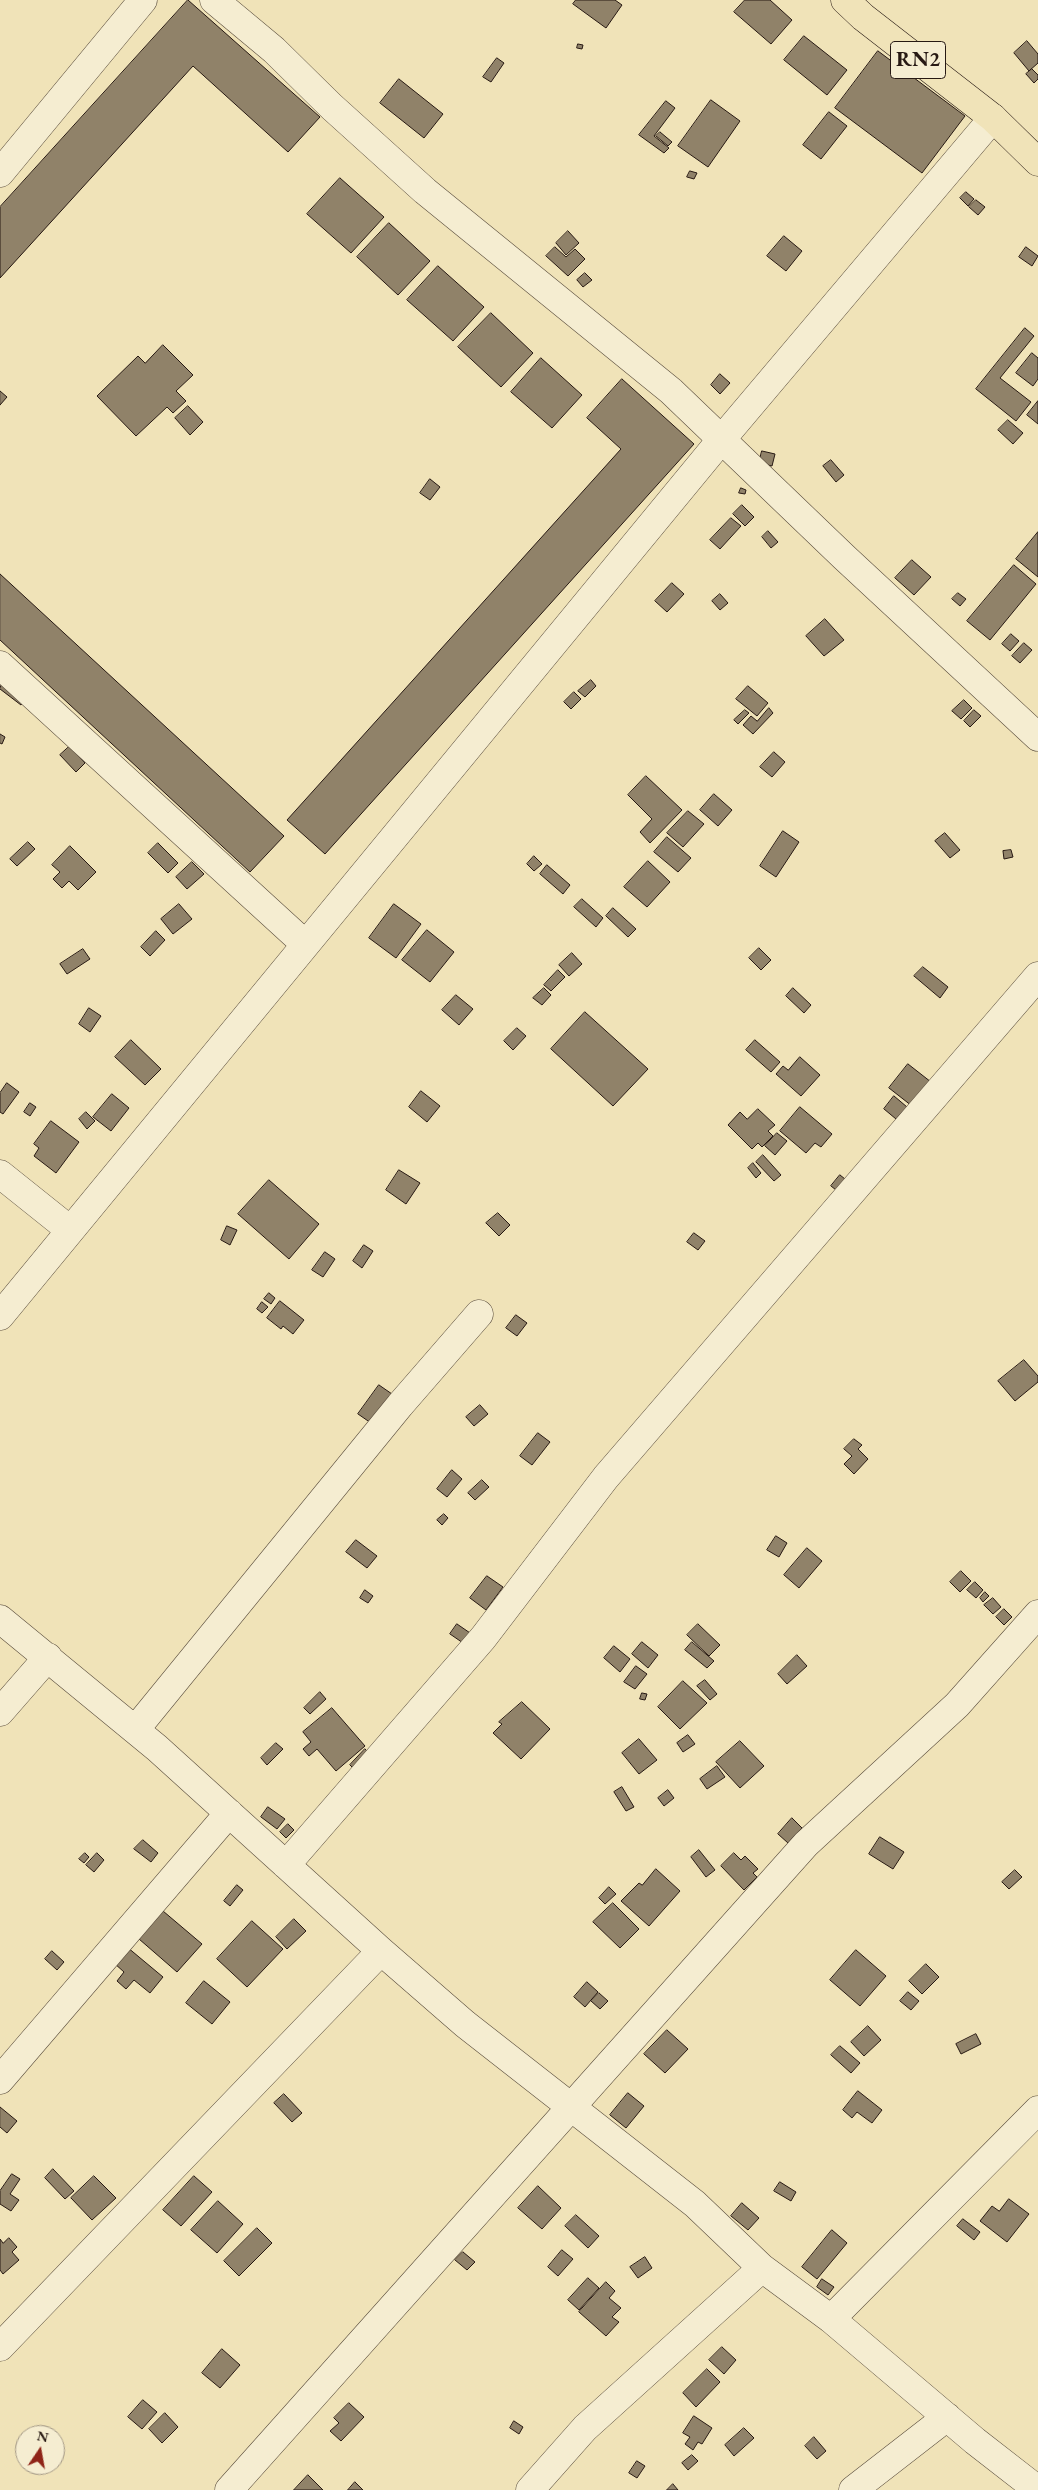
<!DOCTYPE html>
<style>
body{margin:0}
#map{position:relative;width:1038px;height:2490px;overflow:hidden;background:#f0e3b8;font-family:"EB Garamond",serif}
canvas{display:block}
.north{position:absolute;left:15px;top:2425px;width:50px;height:50px;box-sizing:border-box;background:#f5edd1;border:1px solid #a39885;border-radius:50%;rotate:12deg;font-size:14px;font-weight:700;line-height:20px;text-align:center;color:#271913}
.north::after{content:'';display:block;margin:auto;width:18px;height:22px;background:#8f2418;clip-path:polygon(50% 0,100% 100%,50% 72%,0 100%)}
</style>
<div id="map">
<canvas width="1038" height="2490"></canvas>
<div class="north">N</div>
</div>
<script>
const g = document.querySelector('canvas').getContext('2d');
g.lineJoin = 'round';
function paint(path, color) { g.fillStyle = color; g.fill(path, 'evenodd'); }
function strokePath(path, color, width, dash) { g.strokeStyle = color; g.lineWidth = width; g.lineCap = dash ? 'butt' : 'round'; g.setLineDash(dash || []); g.stroke(path); }
function drawText(font, color, halo, rows, align = 'center') {
  g.font = font + ' "EB Garamond",serif'; g.lineWidth = 4; g.setLineDash([]); g.textBaseline = 'middle'; g.strokeStyle = halo; g.fillStyle = color; for (const [text, x, y, turn = 0] of rows) {
    g.save(); g.translate(x, y); g.rotate((+turn || 0) * Math.PI / 180); g.textAlign = isNaN(turn) ? turn : align; if (halo) g.strokeText(text, 0, 0); g.fillText(text, 0, 0); g.restore();
  }
}
const building = new Path2D(`
 M 188,0 L 320,117 L 288,152 L 193,66 L 0,278 L 0,207 Z
 M 576,0 L 615,0 L 622,5 L 606,28 L 573,4 Z
 M 745,0 L 770,0 L 792,20 L 771,44 L 734,12 Z
 M 804,36 L 847,70 L 827,95 L 784,60 Z
 M 1027,41 L 1038,54 L 1038,63 L 1029,71 L 1014,53 Z
 M 578,44 L 583,45 L 582,49 L 577,48 Z
 M 878,51 L 965,116 L 922,173 L 835,108 Z
 M 497,58 L 504,63 L 491,82 L 483,77 Z
 M 1032,69 L 1038,75 L 1038,79 L 1034,83 L 1026,74 Z
 M 399,79 L 443,114 L 424,138 L 380,103 Z
 M 711,100 L 740,121 L 708,167 L 678,146 Z
 M 666,101 L 675,108 L 654,136 L 669,148 L 664,153 L 639,135 Z
 M 829,112 L 847,126 L 821,159 L 803,145 Z
 M 660,132 L 672,142 L 668,146 L 656,136 Z
 M 690,171 L 697,173 L 694,179 L 687,177 Z
 M 340,178 L 384,217 L 351,253 L 307,214 Z
 M 966,192 L 974,199 L 968,206 L 960,198 Z
 M 976,200 L 985,207 L 978,215 L 969,207 Z
 M 389,223 L 430,261 L 398,295 L 357,257 Z
 M 568,231 L 579,243 L 566,255 L 556,243 Z
 M 784,236 L 802,251 L 786,271 L 767,256 Z
 M 555,247 L 566,257 L 575,249 L 585,259 L 568,276 L 546,256 Z
 M 1026,247 L 1038,256 L 1032,266 L 1019,257 Z
 M 438,266 L 484,307 L 453,341 L 407,300 Z
 M 585,273 L 592,280 L 583,287 L 577,280 Z
 M 491,313 L 533,353 L 501,387 L 458,347 Z
 M 1025,328 L 1034,336 L 1000,378 L 1031,402 L 1016,421 L 976,389 Z
 M 163,345 L 193,375 L 176,391 L 186,401 L 173,413 L 167,407 L 136,436 L 97,396 L 138,356 L 145,363 Z
 M 1032,353 L 1038,358 L 1038,379 L 1033,386 L 1016,373 Z
 M 541,358 L 582,395 L 552,428 L 511,392 Z
 M 720,374 L 730,383 L 720,394 L 711,385 Z
 M 622,379 L 694,444 L 325,854 L 287,820 L 621,449 L 587,418 Z
 M 0,391 L 7,397 L 0,405 Z
 M 1038,401 L 1038,424 L 1027,415 Z
 M 188,406 L 203,422 L 190,435 L 175,418 Z
 M 1008,420 L 1023,433 L 1013,444 L 998,430 Z
 M 762,451 L 775,454 L 772,466 L 759,463 Z
 M 831,460 L 844,475 L 836,482 L 823,466 Z
 M 430,479 L 440,487 L 430,500 L 420,493 Z
 M 741,488 L 746,490 L 745,494 L 739,493 Z
 M 742,505 L 754,517 L 745,526 L 733,514 Z
 M 731,518 L 741,526 L 720,549 L 710,540 Z
 M 768,531 L 778,542 L 771,548 L 762,537 Z
 M 1038,532 L 1038,577 L 1016,559 Z
 M 912,560 L 931,577 L 914,595 L 895,578 Z
 M 1014,565 L 1036,584 L 990,640 L 967,621 Z
 M 0,574 L 284,836 L 250,872 L 0,640 Z
 M 672,583 L 684,594 L 667,612 L 655,601 Z
 M 958,593 L 966,599 L 960,606 L 952,599 Z
 M 720,594 L 728,603 L 720,610 L 712,601 Z
 M 825,619 L 844,640 L 824,656 L 806,636 Z
 M 1011,634 L 1019,641 L 1010,651 L 1002,644 Z
 M 1024,643 L 1032,650 L 1020,663 L 1012,656 Z
 M 591,680 L 596,686 L 585,697 L 578,691 Z
 M 3,681 L 25,699 L 21,705 L 0,689 Z
 M 748,686 L 768,703 L 757,716 L 736,699 Z
 M 574,692 L 581,699 L 571,709 L 564,702 Z
 M 964,700 L 972,708 L 961,719 L 952,711 Z
 M 769,708 L 773,713 L 753,734 L 743,725 L 751,716 L 757,721 Z
 M 745,710 L 749,713 L 738,724 L 734,720 Z
 M 974,710 L 981,716 L 970,727 L 964,721 Z
 M 0,734 L 5,737 L 2,744 L 0,743 Z
 M 70,746 L 85,763 L 76,772 L 60,755 Z
 M 774,752 L 785,762 L 772,777 L 760,767 Z
 M 646,776 L 682,810 L 650,843 L 640,832 L 652,819 L 628,795 Z
 M 714,794 L 732,810 L 718,826 L 700,810 Z
 M 688,811 L 704,824 L 683,847 L 667,833 Z
 M 783,831 L 799,842 L 776,877 L 760,866 Z
 M 945,833 L 960,850 L 950,858 L 935,841 Z
 M 667,837 L 691,858 L 678,872 L 654,852 Z
 M 28,842 L 35,849 L 17,866 L 10,859 Z
 M 158,843 L 178,863 L 168,873 L 148,853 Z
 M 70,846 L 96,872 L 78,890 L 69,881 L 62,888 L 53,879 L 60,872 L 52,865 Z
 M 1011,850 L 1013,857 L 1004,859 L 1003,851 Z
 M 534,856 L 542,864 L 534,871 L 527,864 Z
 M 648,861 L 670,882 L 647,907 L 624,887 Z
 M 192,862 L 204,874 L 187,889 L 176,877 Z
 M 547,865 L 570,885 L 563,894 L 540,874 Z
 M 582,899 L 603,918 L 596,927 L 574,907 Z
 M 179,904 L 192,919 L 173,934 L 161,919 Z
 M 394,904 L 421,924 L 396,958 L 369,938 Z
 M 613,908 L 636,929 L 628,937 L 606,916 Z
 M 427,930 L 454,952 L 430,982 L 402,960 Z
 M 156,931 L 165,940 L 150,956 L 141,947 Z
 M 759,948 L 771,960 L 761,970 L 749,958 Z
 M 83,949 L 90,959 L 67,974 L 60,964 Z
 M 572,953 L 582,964 L 569,976 L 559,965 Z
 M 923,967 L 948,987 L 940,998 L 914,976 Z
 M 558,970 L 565,977 L 551,991 L 544,985 Z
 M 544,988 L 551,995 L 542,1005 L 533,998 Z
 M 793,988 L 811,1005 L 804,1013 L 786,996 Z
 M 456,995 L 473,1009 L 459,1025 L 442,1010 Z
 M 89,1008 L 101,1016 L 90,1032 L 79,1024 Z
 M 585,1012 L 648,1069 L 613,1106 L 551,1049 Z
 M 517,1028 L 526,1036 L 513,1050 L 504,1041 Z
 M 131,1040 L 161,1069 L 145,1085 L 115,1057 Z
 M 755,1040 L 780,1062 L 771,1072 L 746,1050 Z
 M 800,1057 L 820,1075 L 801,1096 L 776,1074 L 783,1066 L 788,1070 Z
 M 908,1064 L 931,1082 L 912,1106 L 889,1088 Z
 M 7,1083 L 19,1092 L 3,1114 L 0,1112 L 0,1093 Z
 M 421,1091 L 440,1106 L 427,1122 L 409,1107 Z
 M 112,1094 L 129,1108 L 111,1131 L 93,1117 Z
 M 894,1096 L 907,1107 L 896,1119 L 884,1109 Z
 M 30,1103 L 36,1107 L 30,1116 L 24,1112 Z
 M 800,1107 L 832,1134 L 821,1147 L 815,1143 L 806,1153 L 780,1131 Z
 M 758,1109 L 775,1125 L 768,1131 L 773,1136 L 762,1147 L 758,1143 L 752,1149 L 728,1125 L 740,1112 L 747,1119 Z
 M 86,1112 L 95,1121 L 87,1129 L 79,1119 Z
 M 51,1121 L 79,1142 L 56,1173 L 34,1156 L 39,1148 L 34,1144 Z
 M 777,1133 L 787,1141 L 775,1155 L 765,1146 Z
 M 763,1155 L 781,1175 L 774,1181 L 756,1162 Z
 M 753,1163 L 761,1173 L 756,1178 L 748,1168 Z
 M 399,1170 L 420,1183 L 406,1204 L 386,1190 Z
 M 840,1175 L 845,1179 L 836,1190 L 831,1186 Z
 M 269,1180 L 319,1224 L 289,1259 L 238,1214 Z
 M 498,1213 L 510,1225 L 499,1236 L 486,1223 Z
 M 227,1226 L 237,1230 L 230,1245 L 221,1240 Z
 M 694,1233 L 705,1241 L 698,1250 L 687,1242 Z
 M 364,1245 L 373,1251 L 362,1268 L 353,1261 Z
 M 325,1252 L 335,1259 L 323,1277 L 312,1270 Z
 M 269,1293 L 275,1298 L 271,1304 L 264,1299 Z
 M 280,1301 L 304,1320 L 293,1334 L 283,1326 L 281,1329 L 267,1318 Z
 M 262,1302 L 268,1307 L 262,1313 L 257,1309 Z
 M 516,1315 L 527,1323 L 517,1336 L 506,1328 Z
 M 1024,1360 L 1038,1376 L 1038,1382 L 1015,1401 L 998,1381 Z
 M 379,1385 L 392,1394 L 371,1423 L 358,1414 Z
 M 480,1405 L 488,1414 L 474,1426 L 466,1417 Z
 M 538,1433 L 550,1442 L 532,1465 L 520,1456 Z
 M 854,1439 L 862,1445 L 858,1449 L 868,1459 L 854,1474 L 844,1464 L 852,1456 L 844,1449 Z
 M 452,1470 L 462,1479 L 447,1497 L 437,1489 Z
 M 482,1480 L 489,1487 L 475,1500 L 468,1493 Z
 M 444,1514 L 448,1518 L 442,1525 L 437,1520 Z
 M 776,1536 L 787,1543 L 779,1557 L 767,1550 Z
 M 356,1540 L 377,1556 L 367,1568 L 346,1552 Z
 M 807,1548 L 822,1561 L 799,1588 L 784,1575 Z
 M 961,1571 L 971,1581 L 960,1592 L 950,1582 Z
 M 487,1576 L 503,1587 L 486,1610 L 470,1598 Z
 M 975,1582 L 983,1590 L 976,1598 L 967,1590 Z
 M 365,1590 L 373,1596 L 368,1603 L 360,1598 Z
 M 985,1592 L 989,1596 L 983,1602 L 980,1598 Z
 M 993,1598 L 1001,1607 L 993,1614 L 984,1605 Z
 M 1004,1609 L 1012,1617 L 1004,1625 L 996,1617 Z
 M 457,1624 L 473,1635 L 466,1645 L 450,1634 Z
 M 698,1624 L 720,1645 L 709,1656 L 687,1635 Z
 M 642,1642 L 658,1655 L 648,1668 L 632,1654 Z
 M 692,1642 L 714,1661 L 707,1668 L 685,1650 Z
 M 614,1646 L 630,1659 L 620,1672 L 604,1658 Z
 M 797,1655 L 807,1666 L 787,1684 L 778,1674 Z
 M 636,1666 L 647,1674 L 635,1689 L 624,1682 Z
 M 705,1680 L 717,1694 L 710,1700 L 697,1686 Z
 M 683,1681 L 707,1703 L 680,1729 L 658,1707 Z
 M 320,1692 L 326,1699 L 310,1714 L 304,1708 Z
 M 642,1693 L 647,1694 L 645,1700 L 640,1699 Z
 M 522,1702 L 550,1729 L 521,1759 L 493,1733 L 502,1724 L 499,1722 Z
 M 332,1708 L 365,1746 L 336,1771 L 317,1749 L 309,1756 L 303,1749 L 311,1742 L 303,1732 Z
 M 688,1735 L 695,1744 L 683,1752 L 677,1743 Z
 M 639,1739 L 657,1760 L 639,1774 L 622,1753 Z
 M 740,1741 L 764,1766 L 740,1788 L 716,1762 Z
 M 276,1743 L 283,1749 L 267,1765 L 261,1758 Z
 M 365,1749 L 372,1756 L 356,1771 L 350,1765 Z
 M 717,1766 L 725,1777 L 707,1789 L 700,1779 Z
 M 622,1787 L 634,1807 L 626,1811 L 614,1792 Z
 M 668,1790 L 674,1798 L 664,1806 L 658,1798 Z
 M 268,1807 L 285,1819 L 277,1829 L 261,1817 Z
 M 792,1818 L 802,1828 L 788,1843 L 778,1834 Z
 M 288,1824 L 294,1830 L 286,1838 L 280,1832 Z
 M 880,1837 L 904,1852 L 893,1869 L 869,1854 Z
 M 143,1840 L 158,1853 L 151,1862 L 134,1849 Z
 M 699,1850 L 715,1870 L 706,1877 L 691,1857 Z
 M 85,1853 L 89,1857 L 84,1863 L 79,1859 Z
 M 97,1853 L 104,1860 L 94,1872 L 86,1865 Z
 M 734,1853 L 741,1860 L 745,1856 L 758,1869 L 753,1873 L 757,1877 L 744,1890 L 721,1866 Z
 M 656,1869 L 680,1891 L 649,1926 L 621,1901 L 639,1883 L 642,1885 Z
 M 1015,1870 L 1022,1877 L 1009,1889 L 1002,1882 Z
 M 237,1885 L 243,1890 L 230,1906 L 224,1901 Z
 M 609,1887 L 616,1894 L 605,1904 L 599,1898 Z
 M 613,1903 L 639,1929 L 620,1948 L 593,1922 Z
 M 163,1911 L 202,1944 L 177,1972 L 139,1939 Z
 M 294,1919 L 306,1931 L 287,1949 L 276,1937 Z
 M 252,1921 L 283,1949 L 247,1987 L 217,1959 Z
 M 127,1947 L 163,1977 L 150,1993 L 134,1980 L 126,1989 L 117,1981 L 124,1972 L 114,1963 Z
 M 856,1950 L 886,1976 L 860,2006 L 830,1980 Z
 M 52,1951 L 64,1962 L 57,1970 L 45,1959 Z
 M 926,1964 L 939,1977 L 922,1994 L 909,1981 Z
 M 204,1981 L 230,2002 L 212,2024 L 186,2003 Z
 M 587,1982 L 598,1992 L 585,2007 L 574,1997 Z
 M 908,1992 L 919,2001 L 911,2010 L 900,2001 Z
 M 599,1993 L 608,2001 L 600,2009 L 591,2001 Z
 M 868,2026 L 881,2040 L 864,2056 L 851,2042 Z
 M 667,2030 L 688,2049 L 665,2073 L 644,2054 Z
 M 976,2034 L 981,2044 L 961,2054 L 956,2044 Z
 M 840,2046 L 860,2063 L 851,2073 L 831,2055 Z
 M 858,2091 L 882,2110 L 872,2123 L 857,2112 L 852,2118 L 843,2110 Z
 M 628,2093 L 644,2106 L 626,2128 L 610,2115 Z
 M 284,2094 L 302,2113 L 292,2122 L 274,2103 Z
 M 0,2107 L 17,2121 L 7,2133 L 0,2127 Z
 M 53,2169 L 74,2191 L 65,2199 L 45,2178 Z
 M 12,2174 L 20,2179 L 10,2194 L 19,2200 L 11,2211 L 0,2204 L 0,2191 Z
 M 94,2176 L 116,2198 L 92,2220 L 71,2198 Z
 M 194,2176 L 212,2192 L 181,2226 L 163,2210 Z
 M 780,2182 L 796,2192 L 791,2201 L 774,2191 Z
 M 538,2186 L 561,2208 L 542,2229 L 518,2208 Z
 M 1009,2199 L 1029,2214 L 1007,2242 L 980,2221 L 992,2206 L 999,2211 Z
 M 218,2201 L 243,2224 L 217,2253 L 191,2230 Z
 M 742,2203 L 759,2218 L 748,2230 L 731,2216 Z
 M 576,2215 L 599,2236 L 588,2248 L 565,2226 Z
 M 963,2219 L 980,2232 L 974,2240 L 957,2226 Z
 M 257,2228 L 272,2243 L 239,2276 L 224,2261 Z
 M 832,2230 L 847,2243 L 817,2279 L 802,2267 Z
 M 9,2238 L 17,2247 L 12,2252 L 19,2260 L 3,2274 L 0,2270 L 0,2239 L 3,2243 Z
 M 562,2250 L 573,2259 L 558,2276 L 548,2267 Z
 M 463,2252 L 475,2262 L 467,2270 L 455,2260 Z
 M 645,2257 L 652,2268 L 638,2278 L 630,2267 Z
 M 588,2278 L 599,2288 L 579,2310 L 568,2300 Z
 M 822,2279 L 834,2287 L 828,2295 L 817,2287 Z
 M 606,2282 L 615,2291 L 609,2298 L 621,2308 L 612,2317 L 619,2322 L 606,2336 L 579,2312 Z
 M 722,2347 L 736,2360 L 724,2374 L 709,2360 Z
 M 222,2349 L 240,2365 L 220,2388 L 202,2373 Z
 M 707,2369 L 720,2382 L 696,2407 L 683,2393 Z
 M 143,2400 L 157,2412 L 142,2429 L 128,2417 Z
 M 349,2403 L 364,2417 L 341,2441 L 330,2431 L 339,2423 L 334,2418 Z
 M 165,2413 L 178,2427 L 162,2443 L 149,2429 Z
 M 694,2416 L 712,2428 L 702,2444 L 698,2442 L 693,2450 L 685,2444 L 690,2437 L 683,2433 Z
 M 514,2421 L 523,2427 L 519,2434 L 510,2428 Z
 M 744,2428 L 754,2438 L 734,2456 L 725,2445 Z
 M 814,2437 L 826,2451 L 817,2459 L 805,2446 Z
 M 692,2455 L 698,2461 L 688,2470 L 682,2463 Z
 M 637,2461 L 645,2466 L 637,2478 L 629,2473 Z
 M 308,2475 L 323,2490 L 294,2490 Z
 M 355,2482 L 363,2490 L 348,2490 Z
 M 673,2484 L 678,2490 L 667,2490 Z`);
paint(building, '#908269');
strokePath(building, '#271913', 1);
const minor = new Path2D(`
 M 214,0 L 274,50 L 332,107 L 425,191 L 671,391 L 844,557 L 1038,737
 M 0,173 L 143,0
 M 0,665 L 305,944
 M 0,1174 L 70,1230
 M 0,1316 L 721,440 L 993,118
 M 0,1619 L 157,1748 L 381,1951 L 465,2024 L 695,2204 L 762,2268 L 831,2319 L 975,2441 L 1038,2490
 M 0,1712 L 48,1657
 M 135,1730 L 400,1405 L 479,1314
 M 286,1865 L 483,1638 L 606,1477 L 1038,976
 M 0,2080 L 229,1813
 M 831,2319 L 1038,2110
 M 0,2347 L 381,1951
 M 229,2490 L 806,1844 L 957,1705 L 1038,1614
 M 530,2490 L 585,2428 L 762,2268
 M 853,2490 L 947,2417`);
const highway = new Path2D(`
 M 845,0 L 863,17 L 993,118 L 1038,162`);
strokePath(minor, '#594c3c', 29);
strokePath(highway, '#271913', 29);
strokePath(minor, '#f5edd1', 28);
strokePath(highway, '#f0e3b8', 28);
for (const [x, y, w] of [
 [918,60,55]
]) { const box = new Path2D(); box.roundRect(x - w / 2, y - 18.5, w, 37, 4); g.fillStyle = '#f5edd1'; g.fill(box); strokePath(box, '#271913', 1); }
drawText('bold 21px', '#271913', null, [
 ["RN2",918,60]
]);
</script>
